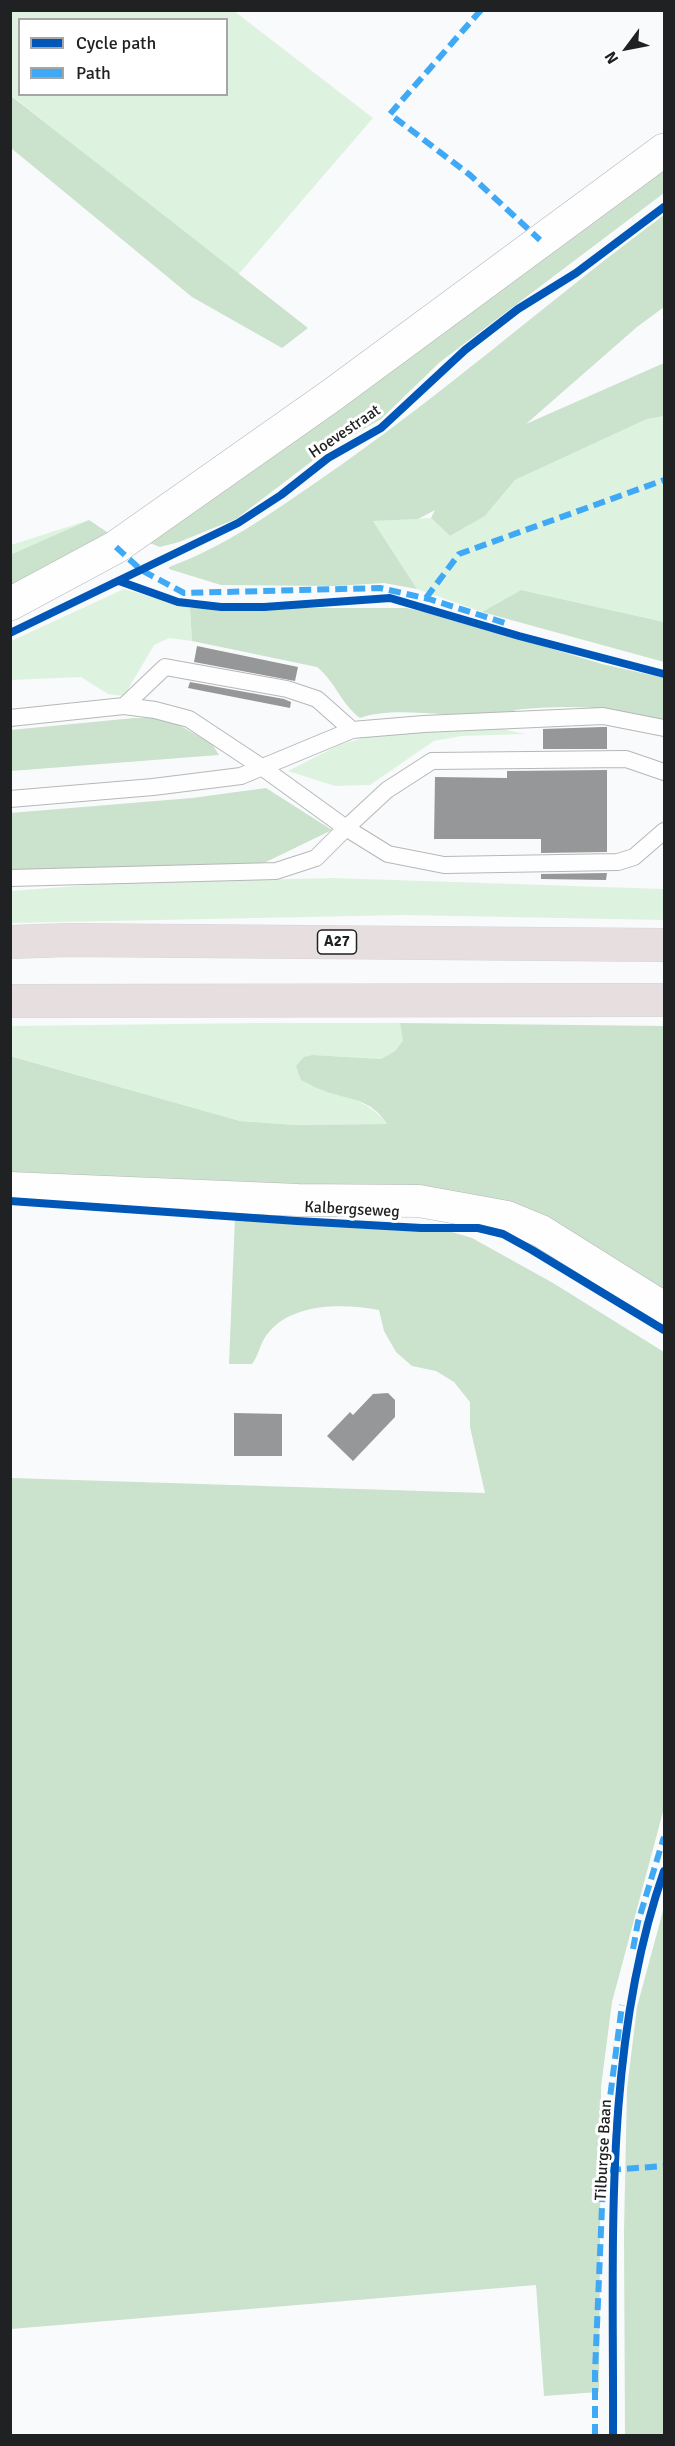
<!DOCTYPE html>
<style>
body{margin:0}
#map{position:relative;width:675px;height:2446px;overflow:hidden;background:#f9fafc;font-family:Signika,sans-serif}
canvas{display:block}
.frame{position:absolute;inset:0;border:12px solid #202122;pointer-events:none}
.legend{position:absolute;left:18px;top:18px;width:210px;height:78px;box-sizing:border-box;background:#fff;border:2px solid #a6a6a7;margin:0;padding:8px 10px;list-style:none;font-size:18px;color:#202122}
.legend li{display:flex;align-items:center;gap:12px;height:30px}
.legend b{width:30px;border:2px solid #a6a6a7}
.north{position:absolute;left:597px;top:18px;width:60px;height:60px;-webkit-text-stroke:4px #fff;paint-order:stroke;rotate:238deg;font-size:16px;font-weight:700;line-height:24px;text-align:center;color:#202122}
.north::after{content:'';display:block;margin:auto;width:21px;height:27px;background:#202122;clip-path:polygon(50% 0,100% 100%,50% 72%,0 100%)}
</style>
<div id="map">
<canvas width="675" height="2446"></canvas>
<div class="frame"></div>
<ul class="legend">
<li><b style="height:8px;background:#0057b8"></b>Cycle path</li>
<li><b style="height:8px;background:#3fa9f5"></b>Path</li>
</ul>
<div class="north">N</div>
</div>
<script>
const g = document.querySelector('canvas').getContext('2d');
g.lineJoin = 'round';
function paint(path, color) { g.fillStyle = color; g.fill(path, 'evenodd'); }
function strokePath(path, color, width, dash) { g.strokeStyle = color; g.lineWidth = width; g.lineCap = dash ? 'butt' : 'round'; g.setLineDash(dash || []); g.stroke(path); }
function drawText(font, color, halo, rows, align = 'center') {
  g.font = font + ' Signika,sans-serif'; g.lineWidth = 6; g.setLineDash([]); g.textBaseline = 'middle'; g.strokeStyle = halo; g.fillStyle = color; for (const [text, x, y, turn = 0] of rows) {
    g.save(); g.translate(x, y); g.rotate((+turn || 0) * Math.PI / 180); g.textAlign = isNaN(turn) ? turn : align; if (halo) g.strokeText(text, 0, 0); g.fillText(text, 0, 0); g.restore();
  }
}
paint(new Path2D(`
 M 10,11 L 234,11 L 373,118 L 238,275 L 11,95 ZM 20,20 L 226,20 L 226,94 L 20,94 Z
 M 664,416 L 664,622 L 521,590 L 482,612 L 417,589 L 373,521 L 431,518 L 450,536 L 485,516 L 515,480 L 647,419 Z
 M 89,520 L 11,555 L 11,545 Z
 M 124,589 L 190,608 L 192,641 L 169,638 L 154,645 L 124,696 L 108,694 L 81,677 L 11,680 L 11,641 Z
 M 498,728 L 525,734 L 462,736 L 434,741 L 370,785 L 335,786 L 288,771 L 339,745 L 376,734 Z
 M 334,878 L 664,889 L 664,920 L 404,915 L 11,923 L 11,891 L 117,883 Z
 M 258,1023 L 400,1023 L 404,1041 L 395,1051 L 381,1059 L 313,1055 L 323,1090 C 350,1096 369,1103 388,1124 L 295,1125 L 240,1121 L 11,1056 L 10,1026 Z`), '#def3df');
paint(new Path2D(`
 M 10,95 L 308,328 L 282,348 L 192,297 L 11,148 Z
 M 664,163 L 664,193 L 440,362 L 381,419 L 324,452 L 236,519 L 179,542 L 160,547 L 147,542 Z
 M 664,215 L 664,307 L 637,327 L 526,424 L 664,363 L 664,416 L 647,419 L 515,480 L 485,516 L 450,536 L 431,518 L 435,510 L 418,519 L 373,521 L 417,589 L 384,583 L 335,586 L 221,585 L 169,569 L 169,567 C 224,547 270,514 318,481 C 438,399 547,302 664,215 Z
 M 89,520 L 116,538 L 11,587 L 10,555 Z
 M 521,590 L 664,622 L 664,662 L 482,612 Z
 M 190,608 L 406,608 L 445,616 L 602,664 L 664,678 L 664,724 C 620,706 571,705 524,709 C 513,709 503,716 493,716 C 455,718 393,705 360,718 C 341,704 335,681 317,667 L 192,641 Z
 M 134,718 L 167,718 L 212,744 L 219,755 L 11,771 L 11,730 Z
 M 266,788 L 332,830 L 266,862 L 236,868 L 11,871 L 10,813 L 192,798 Z
 M 400,1023 L 664,1026 L 664,1297 L 543,1222 L 11,1179 L 10,1056 L 240,1121 L 295,1125 L 387,1124 C 371,1098 348,1100 322,1090 C 315,1088 308,1083 301,1080 L 296,1066 L 304,1057 L 313,1055 L 381,1059 L 395,1051 L 403,1041 Z
 M 235,1217 L 425,1224 L 472,1238 L 553,1283 L 664,1352 L 664,1808 L 612,2002 L 601,2087 L 599,2392 L 544,2396 L 536,2285 L 11,2329 L 11,1478 L 485,1493 L 470,1427 L 470,1402 L 454,1382 L 436,1371 L 412,1366 L 396,1352 L 384,1331 L 379,1310 C 343,1303 286,1302 264,1339 C 259,1348 258,1356 252,1364 L 229,1364 Z
 M 664,1907 L 664,2435 L 625,2435 L 624,2232 L 627,2089 L 637,2007 Z`), '#cbe2cd');
paint(new Path2D(`
 M 197,646 L 298,667 L 295,681 L 194,662 Z
 M 190,682 L 284,699 L 291,702 L 290,708 L 188,688 Z
 M 602,727 L 607,727 L 607,749 L 543,749 L 543,729 Z
 M 607,770 L 607,852 L 541,853 L 541,839 L 434,839 L 435,777 L 507,778 L 507,771 Z
 M 607,873 L 606,880 L 541,879 L 541,874 Z
 M 388,1393 L 395,1400 L 395,1417 L 353,1461 L 327,1436 L 350,1412 L 353,1415 L 373,1394 Z
 M 234,1413 L 282,1414 L 282,1456 L 234,1456 Z`), '#969798');
const service = new Path2D(`
 M 124,706 L 165,667 L 287,689 L 317,699 L 352,730
 M 10,718 L 124,706 L 155,710 L 189,719 L 263,768 L 346,828 L 387,790 L 432,761 L 626,759 L 664,772
 M 10,799 L 153,787 L 241,776 L 352,730 L 424,724 L 603,716 L 664,728
 M 10,878 L 276,871 L 316,858 L 346,828 L 388,854 L 444,865 L 618,862 L 634,857 L 664,831`);
const minor = new Path2D(`
 M 10,1188 L 298,1200 L 419,1201 L 507,1217 L 541,1231 L 664,1308`);
const tertiary = new Path2D(`
 M 10,604 L 116,547 L 332,395 L 664,150`);
const motorway = new Path2D(`
 M 10,942 L 69,940 L 664,945
 M 10,1001 L 664,1000`);
strokePath(service, '#b6b7b8', 18);
strokePath(minor, '#b6b7b8', 33);
strokePath(tertiary, '#b6b7b8', 34);
strokePath(motorway, '#d4d5d6', 34);
strokePath(service, '#fefeff', 16);
strokePath(minor, '#fefeff', 32);
strokePath(tertiary, '#fefeff', 33);
strokePath(motorway, '#e7dedf', 33);
strokePath(new Path2D(`
 M 481,10 L 390,114 L 470,175 L 540,240
 M 116,547 L 141,570 L 184,593 L 380,588 L 429,599 L 505,623
 M 426,598 L 459,554 L 664,480
 M 633,1949 L 638,1922 L 664,1837
 M 609,2170 L 664,2166
 M 595,2436 L 595,2372 L 605,2136 L 622,2005`), '#3fa9f5', 6, [12, 6]);
strokePath(new Path2D(`
 M 119,581 L 178,602 L 221,607 L 264,607 L 390,598 L 519,636 L 664,674
 M 10,633 L 238,523 L 281,495 L 328,458 L 381,428 L 465,350 L 518,309 L 576,273 L 664,207
 M 10,1201 L 297,1221 L 421,1228 L 478,1228 L 503,1234 L 532,1250 L 664,1330
 M 613,2436 C 614,2250 602,2048 664,1871`), '#0057b8', 8);
for (const [x, y, w] of [
 [337,942,39]
]) { const box = new Path2D(); box.roundRect(x - w / 2, y - 12, w, 24, 4.5); g.fillStyle = '#fff'; g.fill(box); strokePath(box, '#202122', 1.5); }
drawText('bold 15px', '#202122', null, [
 ["A27",337,942]
]);
drawText('16px', '#202122', '#fff', [
 ["Hoevestraat",345,432,-34],
 ["Kalbergseweg",352,1210,3],
 ["Tilburgse Baan",604,2150,-87]
]);
</script>
